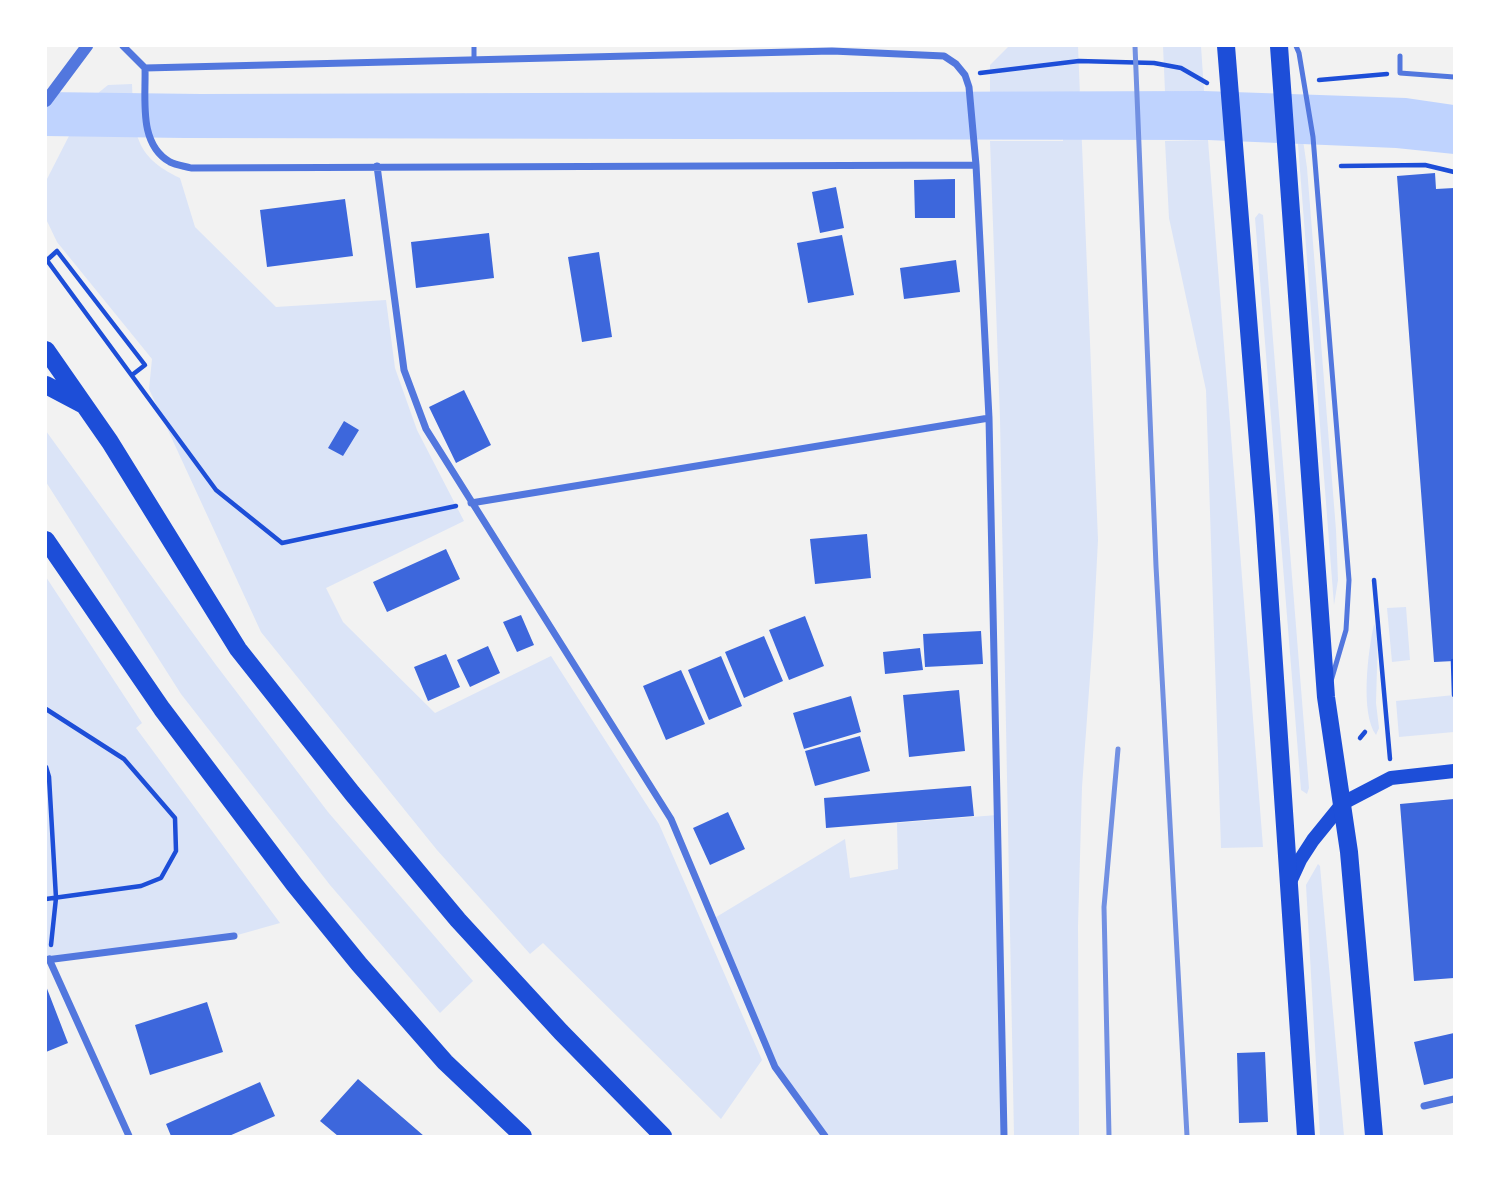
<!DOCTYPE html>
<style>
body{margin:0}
#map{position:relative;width:1500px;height:1182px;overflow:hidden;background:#f2f2f2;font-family:"Nunito Sans",sans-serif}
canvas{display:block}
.frame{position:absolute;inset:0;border:47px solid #fff;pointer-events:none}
</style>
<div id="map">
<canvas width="1500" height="1182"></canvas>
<div class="frame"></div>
</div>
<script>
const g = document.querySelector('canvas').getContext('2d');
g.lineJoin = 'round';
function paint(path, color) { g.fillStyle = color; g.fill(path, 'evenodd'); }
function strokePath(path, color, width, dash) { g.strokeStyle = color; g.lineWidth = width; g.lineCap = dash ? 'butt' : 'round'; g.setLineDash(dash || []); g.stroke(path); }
paint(new Path2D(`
 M 1009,46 L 1078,46 L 1098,540 L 1093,636 L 1082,787 L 1078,926 L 1079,1136 L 1014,1136 L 1000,419 L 990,141 L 1063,141 L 1063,93 L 990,92 L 990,65 Z
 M 1163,46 L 1201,46 L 1204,91 L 1165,92 Z
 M 132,84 C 134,132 133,156 180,178 L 195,227 L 276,307 L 386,300 L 395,368 L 417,430 L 464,521 L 326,588 L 343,622 L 435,713 L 551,656 L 659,824 L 762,1060 L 721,1119 L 543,943 L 530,954 L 437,850 L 261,632 L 149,389 L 152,359 L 57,242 L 46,219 L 47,179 L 71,132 L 92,98 L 108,85 Z
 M 1296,119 L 1302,133 L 1307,168 L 1336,530 L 1338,580 L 1334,605 Z
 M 1208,140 L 1263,847 L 1221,848 L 1206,390 L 1169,218 L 1165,141 Z
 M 1259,213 L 1263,215 L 1309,788 L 1307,794 L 1301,790 L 1255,218 Z
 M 46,431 L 216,665 L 328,812 L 473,981 L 440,1013 L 330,885 L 181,694 L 46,482 Z
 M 46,577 L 142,723 L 136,728 L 280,923 L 234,936 L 46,960 Z
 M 1406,607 L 1410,660 L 1392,662 L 1387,608 Z
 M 1374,624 L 1378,632 L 1376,703 L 1379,728 L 1376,735 C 1360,713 1368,651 1374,624 Z
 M 1454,695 L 1454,732 L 1399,737 L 1396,701 Z
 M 997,815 L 1004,1136 L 825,1136 L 775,1067 L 713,919 L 845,839 L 850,878 L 898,869 L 897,823 Z
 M 1318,864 L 1320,866 L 1344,1136 L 1320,1136 L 1306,885 Z`), '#dbe4f7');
paint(new Path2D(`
 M 1204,91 L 1406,98 L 1454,105 L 1454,154 L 1396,148 L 1208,140 L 184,138 L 46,136 L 46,92 L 201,94 Z`), '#bfd3fe');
paint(new Path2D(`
 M 1435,173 L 1436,189 L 1454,188 L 1454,661 L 1434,662 L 1397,176 Z
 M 955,179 L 955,218 L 915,218 L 914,180 Z
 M 836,187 L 844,228 L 820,233 L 812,192 Z
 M 345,199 L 353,256 L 267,267 L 260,210 Z
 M 489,233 L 494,278 L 416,288 L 411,242 Z
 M 842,235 L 854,295 L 808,303 L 797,243 Z
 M 599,252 L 612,337 L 582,342 L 568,257 Z
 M 956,260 L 960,292 L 904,299 L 900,268 Z
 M 464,390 L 491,445 L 456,463 L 429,407 Z
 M 344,421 L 359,430 L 343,456 L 328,448 Z
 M 867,534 L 871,578 L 815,584 L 810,539 Z
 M 446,549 L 460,579 L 387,612 L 373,582 Z
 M 521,615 L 534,645 L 517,652 L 503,622 Z
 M 805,616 L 824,666 L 789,680 L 769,630 Z
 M 981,631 L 983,664 L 925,667 L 923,634 Z
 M 764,636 L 783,681 L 744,698 L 725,652 Z
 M 488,646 L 500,673 L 470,687 L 457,660 Z
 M 920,648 L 923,670 L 885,674 L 883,652 Z
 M 446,654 L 460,687 L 428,701 L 414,667 Z
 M 721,656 L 742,706 L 709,720 L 688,670 Z
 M 681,670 L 705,724 L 666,740 L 643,686 Z
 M 959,690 L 965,751 L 909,757 L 903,695 Z
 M 851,696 L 861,732 L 804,749 L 793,713 Z
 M 860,736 L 870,771 L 815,786 L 805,751 Z
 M 971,786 L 974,816 L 826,828 L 824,798 Z
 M 1454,799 L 1454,978 L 1414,981 L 1400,804 Z
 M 728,812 L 745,849 L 710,865 L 693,828 Z
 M 46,986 L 68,1043 L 46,1052 Z
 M 207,1002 L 223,1052 L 150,1075 L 135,1025 Z
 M 1454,1033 L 1454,1078 L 1424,1085 L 1414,1042 Z
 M 1265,1052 L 1268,1122 L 1239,1123 L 1237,1053 Z
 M 358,1079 L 424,1136 L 338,1136 L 320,1121 Z
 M 260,1082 L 275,1116 L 229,1136 L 171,1136 L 166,1124 Z`), '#3d67dc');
strokePath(new Path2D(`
 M 980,73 L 1079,61 L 1154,63 L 1181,68 L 1207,83
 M 1319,80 L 1387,74
 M 1341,166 L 1425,165 L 1454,172
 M 46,259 L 216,490 L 282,543 L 456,506
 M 46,261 L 57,251 L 145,365 L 132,375
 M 1374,580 L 1390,759
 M 1453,661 L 1454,695
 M 46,709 L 124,759 L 175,818 L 176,851 L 161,878 L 141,886 L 46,899
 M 1360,738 L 1365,732
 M 46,767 L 49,777 L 56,898 L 51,945`), '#1d4ed8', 4.5);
strokePath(new Path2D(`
 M 474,46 L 474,60
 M 1296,46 L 1299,53 L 1313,137 L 1349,580 L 1346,630 L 1331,681
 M 1400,56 L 1400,73 L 1454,77`), '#5277de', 5);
strokePath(new Path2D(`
 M 123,46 L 145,68 C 146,99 138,144 170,162 C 176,165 184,166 191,168 L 976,165
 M 145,68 L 832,51 L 944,56 L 956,64 L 965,75 L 969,87 L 976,165 L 989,418 L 1004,1136
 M 377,166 L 404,370 L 426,429 L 671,819 L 775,1067 L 825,1136
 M 471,503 L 989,418
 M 49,959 L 129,1136
 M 46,960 L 234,936
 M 1424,1106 L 1454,1099`), '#5277de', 7);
strokePath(new Path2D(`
 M 46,101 L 87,46`), '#5277de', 12);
strokePath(new Path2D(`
 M 1289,884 L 1300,860 L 1313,840 L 1343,803 L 1391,778 L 1454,771`), '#1d4ed8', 14);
strokePath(new Path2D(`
 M 1226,46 L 1264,516 L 1306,1136
 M 1279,46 L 1326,697 L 1349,852 L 1374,1136
 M 46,350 L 110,442 L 238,649 L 352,793 L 458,920 L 561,1032 L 663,1136
 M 46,385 L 82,404
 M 46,540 L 162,709 L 294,884 L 359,964 L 445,1062 L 523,1136`), '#1d4ed8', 18);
strokePath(new Path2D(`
 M 1135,46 L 1156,566 L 1187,1136
 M 1109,1136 L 1104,907 L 1118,749`), '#7290e2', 5);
</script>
